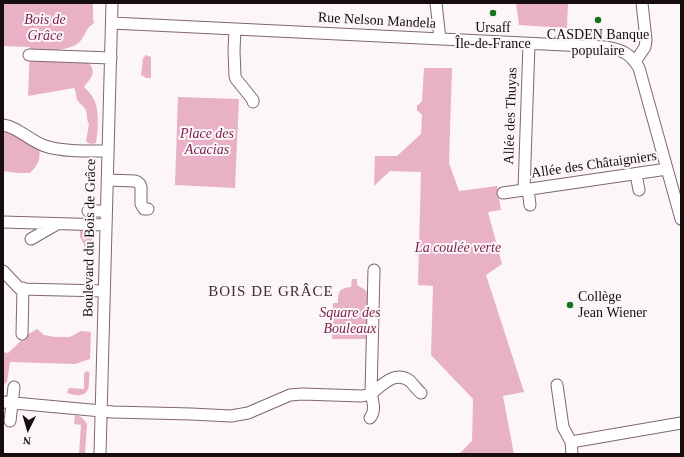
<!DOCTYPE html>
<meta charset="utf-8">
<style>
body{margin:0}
#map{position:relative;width:684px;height:457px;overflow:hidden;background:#fcf6f8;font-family:"Times New Roman",serif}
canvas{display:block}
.frame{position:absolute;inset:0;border:4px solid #170d11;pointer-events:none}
.north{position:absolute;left:8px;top:409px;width:40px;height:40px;-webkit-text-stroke:3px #fcf6f8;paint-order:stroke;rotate:185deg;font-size:11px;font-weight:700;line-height:16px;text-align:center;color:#170d11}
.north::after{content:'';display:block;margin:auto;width:14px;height:18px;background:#170d11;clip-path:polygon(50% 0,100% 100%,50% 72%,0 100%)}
</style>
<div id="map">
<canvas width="684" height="457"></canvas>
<div class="frame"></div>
<div class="north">N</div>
</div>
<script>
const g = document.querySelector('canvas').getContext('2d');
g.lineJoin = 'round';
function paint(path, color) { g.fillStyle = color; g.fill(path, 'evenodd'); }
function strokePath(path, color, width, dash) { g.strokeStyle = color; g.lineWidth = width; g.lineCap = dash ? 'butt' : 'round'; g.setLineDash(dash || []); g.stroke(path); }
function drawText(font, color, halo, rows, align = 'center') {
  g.font = font + ' "Times New Roman",serif'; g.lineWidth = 4; g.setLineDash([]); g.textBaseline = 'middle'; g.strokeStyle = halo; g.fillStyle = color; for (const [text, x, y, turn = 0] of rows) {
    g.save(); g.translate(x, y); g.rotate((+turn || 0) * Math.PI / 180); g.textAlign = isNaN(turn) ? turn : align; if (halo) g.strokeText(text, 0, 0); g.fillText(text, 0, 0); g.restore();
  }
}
paint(new Path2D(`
 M 3,3 L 93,3 L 93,19 L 94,22 L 93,24 C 85,28 85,39 77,44 C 72,48 61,49 55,51 L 75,61 L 89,63 C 97,73 91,78 84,87 C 88,91 93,96 95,102 C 99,110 98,134 96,143 L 92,144 L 88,143 L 86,141 L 89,124 C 86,119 88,116 86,111 C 85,106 80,105 78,101 C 75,97 77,92 74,88 L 28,96 L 30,47 L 3,46 Z
 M 516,3 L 568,3 L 567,28 L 519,25 Z
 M 146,55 L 151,57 L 151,78 L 146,78 L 141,75 L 143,58 Z
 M 424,68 L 452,68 L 449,163 L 459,191 L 497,186 L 501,210 L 488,212 L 502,264 L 486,275 L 524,392 L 503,396 L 514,454 L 459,454 L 472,441 L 473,399 L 431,355 L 433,286 L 418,285 L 421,172 L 390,171 L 374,186 L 375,156 L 397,156 L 421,134 L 422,115 L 418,111 L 417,111 L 417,105 L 418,105 L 422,101 Z
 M 178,97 L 239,99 L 235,188 L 175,185 Z
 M 3,125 L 39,148 C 41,159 38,165 30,173 L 17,173 L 3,171 Z
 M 83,229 L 91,229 L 92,232 L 92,251 L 90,252 L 86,251 L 83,242 L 80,237 L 80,230 Z
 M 352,279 L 357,279 L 357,285 C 363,289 366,288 368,296 L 366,339 L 332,339 L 333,303 L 338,303 C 338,292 339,288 351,287 Z
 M 37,329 L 44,335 L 55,337 L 70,337 L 81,331 L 91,332 L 90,359 L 75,364 L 10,362 L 7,382 L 3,385 L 3,352 L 8,353 L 27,335 Z
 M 87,371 L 89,372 C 90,375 89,378 89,382 C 89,397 79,397 67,393 L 69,388 L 84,389 L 84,373 Z
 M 75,415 C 81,416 84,419 87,424 L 85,454 L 79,454 L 81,425 L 74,424 Z`), '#e9b1c6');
const minor = new Path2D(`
 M 436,3 L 440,39
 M 112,23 L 606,47 C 622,50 630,53 639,68 L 681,219
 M 235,29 L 234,51 L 235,76 L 236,79 L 253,100 L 253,102
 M 29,55 L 111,58
 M 635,62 L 645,47 L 646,40 L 642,3
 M 3,125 C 18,127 30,141 45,146 C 63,152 89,151 108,151
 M 636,174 L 639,190
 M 107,180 L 135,181 C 138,182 140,183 141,187 L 141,204 L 144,209 L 148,209
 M 528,189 L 530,205
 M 524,190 L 529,44
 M 503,193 L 667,169
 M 88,211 L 106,211
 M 3,222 L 106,225
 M 31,239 L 57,224
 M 3,271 L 20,289 L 104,291
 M 22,334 L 23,288
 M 557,385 L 563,427 L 571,442
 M 371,394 C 382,385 395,370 410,381 C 414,385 417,390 421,393
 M 3,402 L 113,412 L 191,414 L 231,416 L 248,413 L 290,395 L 302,394 L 362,396 L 371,394
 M 370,418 C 376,411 373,402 371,394 L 374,270
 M 10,421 L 14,387
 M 100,454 L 112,3
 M 572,454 L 571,442 L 681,423`);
strokePath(minor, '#806770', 13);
strokePath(minor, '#fff', 11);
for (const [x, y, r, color] of [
 [493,13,4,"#187320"],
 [598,20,4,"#187320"],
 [570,305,4,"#187320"]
]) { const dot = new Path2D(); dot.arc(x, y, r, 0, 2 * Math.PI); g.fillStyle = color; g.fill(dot); strokePath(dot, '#fcf6f8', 1.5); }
drawText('italic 14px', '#791e4c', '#fcf6f8', [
 ["Bois de",45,20],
 ["Grâce",45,36],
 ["Place des",207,134],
 ["Acacias",207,150],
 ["La coulée verte",458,248],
 ["Square des",350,313],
 ["Bouleaux",350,329]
]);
drawText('14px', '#170d11', '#fcf6f8', [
 ["Rue Nelson Mandela",377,21,3],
 ["Allée des Thuyas",511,116,-88],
 ["Allée des Châtaigniers",594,165,-8],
 ["Boulevard du Bois de Grâce",90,238,-89]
]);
drawText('14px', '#170d11', '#fcf6f8', [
 ["Ursaff",493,28],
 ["Île-de-France",493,44],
 ["CASDEN Banque",598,35],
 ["populaire",598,51],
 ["Collège",578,297,"left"],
 ["Jean Wiener",578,313,"left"]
]);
g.letterSpacing = '1px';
drawText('15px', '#422c35', '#fcf6f8', [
 ["BOIS DE GRÂCE",271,292]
]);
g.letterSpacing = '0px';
</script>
